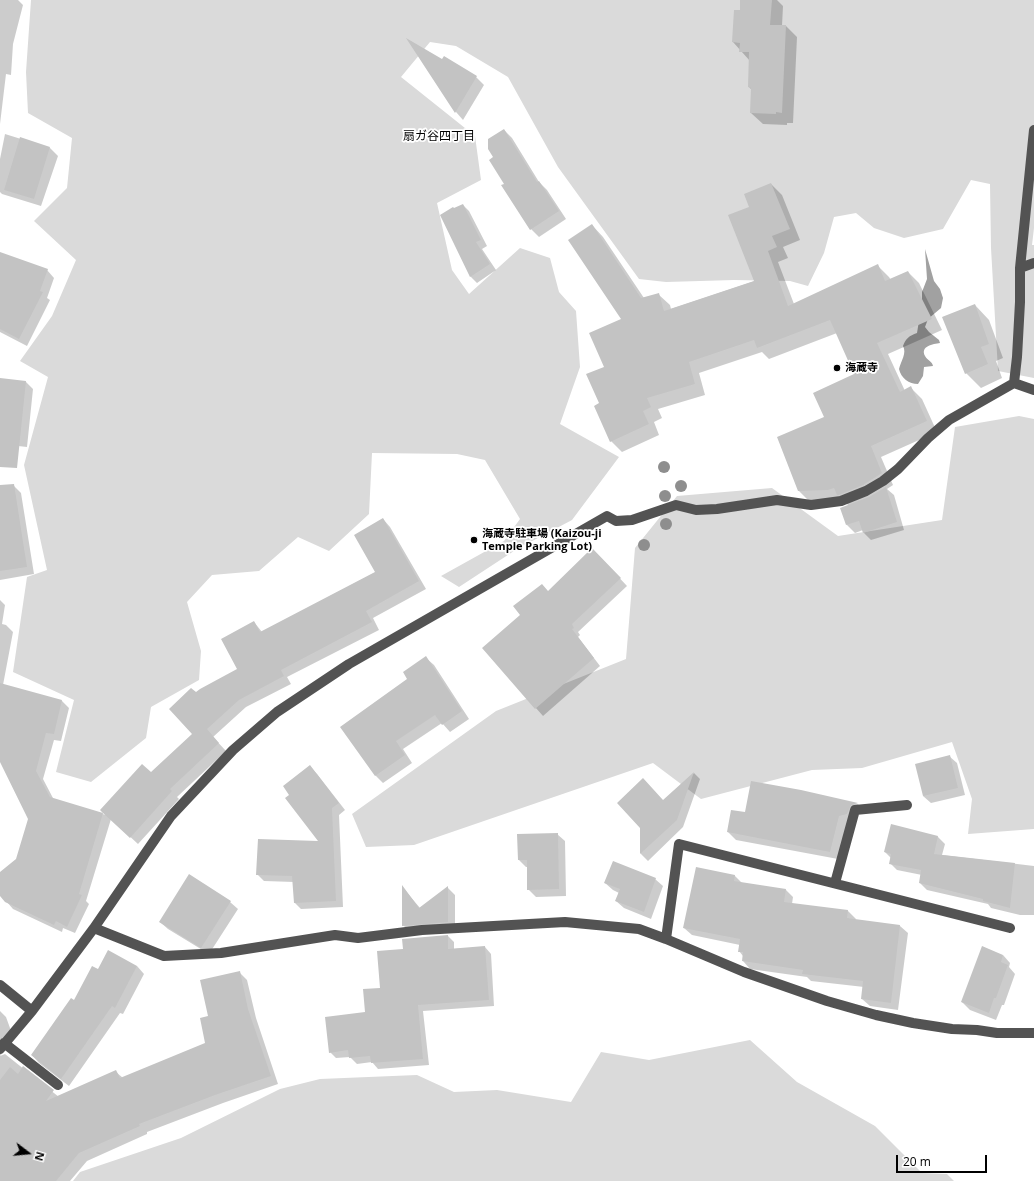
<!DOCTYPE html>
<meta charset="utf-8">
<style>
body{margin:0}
#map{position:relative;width:1034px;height:1181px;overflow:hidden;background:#fff;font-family:"Open Sans",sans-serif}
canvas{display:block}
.north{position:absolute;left:8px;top:1133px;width:40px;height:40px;-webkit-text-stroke:3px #fff;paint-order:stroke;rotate:106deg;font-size:11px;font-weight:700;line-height:16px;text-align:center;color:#000}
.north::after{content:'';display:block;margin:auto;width:14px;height:18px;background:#000;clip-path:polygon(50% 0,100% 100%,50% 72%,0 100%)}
.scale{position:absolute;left:896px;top:1155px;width:91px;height:18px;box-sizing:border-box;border:2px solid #000;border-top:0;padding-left:5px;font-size:12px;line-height:14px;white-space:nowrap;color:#000;-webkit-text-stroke:3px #fff;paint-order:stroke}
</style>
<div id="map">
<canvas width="1034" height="1181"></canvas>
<div class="north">N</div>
<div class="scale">20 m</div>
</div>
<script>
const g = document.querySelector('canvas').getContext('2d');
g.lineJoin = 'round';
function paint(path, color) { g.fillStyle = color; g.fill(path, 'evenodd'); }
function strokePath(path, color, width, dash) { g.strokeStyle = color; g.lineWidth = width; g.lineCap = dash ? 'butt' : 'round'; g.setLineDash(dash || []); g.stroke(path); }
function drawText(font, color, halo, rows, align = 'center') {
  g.font = font + ' "Open Sans","Noto Sans JP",sans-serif'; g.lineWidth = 3.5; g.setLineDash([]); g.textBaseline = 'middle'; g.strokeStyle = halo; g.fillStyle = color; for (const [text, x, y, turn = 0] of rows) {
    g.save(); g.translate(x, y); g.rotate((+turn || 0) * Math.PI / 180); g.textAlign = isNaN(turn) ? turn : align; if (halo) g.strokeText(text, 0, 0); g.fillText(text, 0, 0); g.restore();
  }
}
paint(new Path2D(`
 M 31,0 L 1034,0 L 1034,228 L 1032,245 L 1034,245 L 1034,378 L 998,371 L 991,248 L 990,184 L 971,180 L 943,229 L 904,238 L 874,228 L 856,213 L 834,217 L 824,253 L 808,286 L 790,281 L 734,280 L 666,282 L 639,279 L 558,167 L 508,77 L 456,46 L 430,42 L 401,77 L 475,136 L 481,180 L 437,203 L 452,270 L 469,294 L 520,248 L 550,258 L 559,292 L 576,311 L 580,367 L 560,424 L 619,457 L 572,520 L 517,549 L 459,587 L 441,576 L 504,541 L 520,519 L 485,460 L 457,454 L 372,453 L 369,514 L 329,551 L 298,537 L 259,571 L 212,575 L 187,602 L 201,651 L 199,680 L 151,707 L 146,738 L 91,782 L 56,772 L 74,700 L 13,672 L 27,577 L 47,570 L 24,465 L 48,377 L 20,361 L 52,316 L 76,260 L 34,221 L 67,188 L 72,138 L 28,113 L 26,72 Z
 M 1019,416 L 1034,419 L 1034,829 L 968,834 L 972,799 L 952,742 L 862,768 L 812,770 L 701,799 L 653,763 L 414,845 L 366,847 L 352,814 L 496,711 L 626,659 L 635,548 L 677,496 L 772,488 L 838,536 L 942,520 L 955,427 Z
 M 750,1040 L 797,1082 L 875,1126 L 922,1173 L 947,1174 L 954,1181 L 73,1181 L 80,1172 L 181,1138 L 280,1089 L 320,1079 L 417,1075 L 454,1092 L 497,1090 L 571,1102 L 601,1052 L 649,1060 Z`), '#dadada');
paint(new Path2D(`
 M 925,249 L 934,281 L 940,289 L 943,298 L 941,308 L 928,319 L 925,327 L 929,332 L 939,340 L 940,343 C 933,344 920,346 925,356 C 928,361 932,361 933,366 L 924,367 L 923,376 L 918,384 C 909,384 901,378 899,369 C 901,361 907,353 903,346 C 906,338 909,336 917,333 L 922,302 L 922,292 L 927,279 Z`), '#a1a1a1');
paint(new Path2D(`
 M 0,0 L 18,0 L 23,5 L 13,44 L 11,75 L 6,74 L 0,124 Z
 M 741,0 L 777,0 L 783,6 L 782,26 L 786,26 L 797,37 L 793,123 L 787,123 L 787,125 L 763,124 L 751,113 L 752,90 L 749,87 L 750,61 L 733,42 L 741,11 Z
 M 410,41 L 442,61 L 476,77 L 484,85 L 463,120 L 456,112 Z
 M 504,130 L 512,138 L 539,182 L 547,190 L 566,219 L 539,237 L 531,229 L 505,184 Z
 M 5,134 L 50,148 L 58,156 L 41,206 L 2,194 L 0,192 L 0,159 Z
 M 771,184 L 782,195 L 800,240 L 783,247 L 788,258 L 778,262 L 794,304 L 878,266 L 889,277 L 891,280 L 908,272 L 919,283 L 942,330 L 888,354 L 905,391 L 911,388 L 922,399 L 937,432 L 881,457 L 893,485 L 887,489 L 894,495 L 904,530 L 871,540 L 864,533 L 863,530 L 855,533 L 847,525 L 842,508 L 849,506 L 843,500 L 810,502 L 799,491 L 825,418 L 855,374 L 837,333 L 769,359 L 762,352 L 699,373 L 705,395 L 658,409 L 662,418 L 654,422 L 659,435 L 622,452 L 611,441 L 600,403 L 605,368 L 622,320 L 592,225 L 603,237 L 644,298 L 658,294 L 670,305 L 671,309 L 755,281 L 750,207 Z
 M 463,205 L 469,211 L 487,246 L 482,249 L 496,270 L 477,283 L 471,277 L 441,215 Z
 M 0,253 L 47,270 L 54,278 L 47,298 L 50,300 L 27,346 L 0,332 Z
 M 975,305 L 989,320 L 1003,358 L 996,361 L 1002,378 L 981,388 L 966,373 Z
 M 0,379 L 26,382 L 33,389 L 27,447 L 0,444 Z
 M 13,485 L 21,493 L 34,574 L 0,580 L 0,488 Z
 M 383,519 L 390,527 L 426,589 L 373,618 L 379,630 L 287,677 L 291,684 L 246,707 L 213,737 L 226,751 L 177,797 L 179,799 L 138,844 L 111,819 L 86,901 L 89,904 L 75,933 L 63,928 L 62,932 L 13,909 L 0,894 L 0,873 L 17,860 L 29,819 L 0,760 L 0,600 L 5,605 L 2,624 L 6,625 L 13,632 L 3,685 L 62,701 L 69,708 L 61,741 L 54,740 L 43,779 L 54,800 L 106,815 L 194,734 L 196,694 L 239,669 L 254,622 L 262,632 L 376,572 Z
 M 599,556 L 627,586 L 578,632 L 580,635 L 578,637 L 600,666 L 543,716 L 483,648 Z
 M 426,658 L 434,665 L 469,719 L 450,732 L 442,723 L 403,749 L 412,763 L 383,783 L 376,776 L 342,728 L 409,680 Z
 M 949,756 L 957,763 L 965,795 L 931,803 L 923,796 Z
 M 310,767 L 317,774 L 345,810 L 339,815 L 343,907 L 301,909 L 294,902 L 294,882 L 264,881 L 257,874 L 320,842 L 291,795 Z
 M 694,773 L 700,779 L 683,827 L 648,861 L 641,854 L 641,828 L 664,801 Z
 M 801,791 L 858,804 L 865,811 L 858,813 L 838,859 L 736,840 L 728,832 L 746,814 Z
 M 892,825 L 938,837 L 945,844 L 942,855 L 1034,866 L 1034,915 L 1020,915 L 991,908 L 988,904 L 927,890 L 920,883 L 922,875 L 897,870 L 890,863 L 891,858 L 885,852 Z
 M 557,834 L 565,841 L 566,896 L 536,897 L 528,889 L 528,867 L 526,867 L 519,860 Z
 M 734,875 L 742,883 L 786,890 L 793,897 L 792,904 L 848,911 L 856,919 L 855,920 L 900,926 L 908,933 L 898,1010 L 870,1006 L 862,999 L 864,987 L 811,981 L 807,977 L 750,969 L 743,961 L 743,956 L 739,951 L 740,945 L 692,935 L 684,928 Z
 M 655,879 L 663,886 L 651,919 L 624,908 L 616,901 L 619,893 L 613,890 L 605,883 Z
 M 403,888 L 420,908 L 448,888 L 455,895 L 455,929 L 411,933 L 403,925 Z
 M 230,902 L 238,909 L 209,954 L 168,929 L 160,922 Z
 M 448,936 L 454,942 L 454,949 L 485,947 L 491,954 L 494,1006 L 423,1011 L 429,1065 L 378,1069 L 372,1062 L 357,1064 L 350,1057 L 336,1058 L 330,1052 L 367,1013 L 404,950 Z
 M 1003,955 L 1010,963 L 1009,967 L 1015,974 L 1004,1005 L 1002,1005 L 996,1020 L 970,1010 L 962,1002 Z
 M 137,966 L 144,974 L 123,1014 L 120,1013 L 69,1086 L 39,1063 L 32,1055 L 98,970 Z
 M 239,972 L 247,980 L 256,1018 L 278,1084 L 223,1103 L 147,1132 L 147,1134 L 87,1161 L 70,1181 L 6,1181 L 0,1166 L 0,1011 L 6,1017 L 14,1039 L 0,1056 L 5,1054 L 59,1097 L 116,1072 L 123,1078 L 207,1044 L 210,1017 Z`), '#0003');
paint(new Path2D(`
 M 740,0 L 772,0 L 770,25 L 786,25 L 782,113 L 776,112 L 776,114 L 750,113 L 751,88 L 748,87 L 749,52 L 739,52 L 740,43 L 732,42 L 734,10 L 740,10 Z
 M 406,38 L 442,59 L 444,56 L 477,76 L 455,113 Z
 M 504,129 L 537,182 L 539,181 L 559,211 L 530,230 L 501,185 L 504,184 L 489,160 L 493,157 L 488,149 L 488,139 Z
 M 20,137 L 50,147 L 34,199 L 4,190 Z
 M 771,183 L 790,229 L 772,236 L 777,247 L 768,251 L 788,306 L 878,264 L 885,281 L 908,271 L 932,319 L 877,343 L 900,392 L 911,386 L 927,421 L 871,446 L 882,473 L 863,485 L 839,495 L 837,495 L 834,488 L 828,490 L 798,491 L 777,437 L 824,417 L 813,393 L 854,374 L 830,320 L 757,348 L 754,340 L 689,362 L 695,384 L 647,398 L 651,407 L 643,411 L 649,424 L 610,442 L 594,406 L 599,403 L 586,374 L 604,367 L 589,333 L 621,319 L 568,240 L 592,224 L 641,298 L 659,293 L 664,311 L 754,281 L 728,215 L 749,207 L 744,194 Z
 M 463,204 L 481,240 L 476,242 L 490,264 L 470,277 L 440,215 L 453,207 L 454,208 Z
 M 0,252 L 48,269 L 40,291 L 43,292 L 19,339 L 0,329 Z
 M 975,304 L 989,344 L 981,347 L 988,364 L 965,374 L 942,317 Z
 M 0,378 L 26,381 L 17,468 L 0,467 Z
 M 14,484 L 27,567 L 0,571 L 0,485 Z
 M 886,487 L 897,522 L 863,533 L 859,521 L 846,525 L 840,508 L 869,497 Z
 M 383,518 L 419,581 L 366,611 L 372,622 L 281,670 L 284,676 L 239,700 L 207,729 L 219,743 L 170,789 L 172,791 L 130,838 L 103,813 L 79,894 L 82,895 L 67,927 L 56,921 L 54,925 L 5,902 L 0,896 L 0,872 L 16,859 L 28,819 L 0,762 L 0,683 L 62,700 L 54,734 L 46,733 L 36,771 L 50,797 L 103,813 L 100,810 L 142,764 L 151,772 L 192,734 L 169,709 L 191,688 L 196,692 L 200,689 L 237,669 L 221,639 L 254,621 L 260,632 L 375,572 L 354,535 Z
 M 592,548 L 621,578 L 572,624 L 574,628 L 572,629 L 594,658 L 535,709 L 482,648 L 520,615 L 513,606 L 542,584 L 548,591 Z
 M 426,656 L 462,711 L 442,725 L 435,715 L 396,741 L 405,755 L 375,776 L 340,727 L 407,679 L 403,672 Z
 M 950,755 L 958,788 L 923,796 L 915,764 Z
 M 310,765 L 339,803 L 332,808 L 336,901 L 294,903 L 292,876 L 256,875 L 258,839 L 318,841 L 285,798 L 289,795 L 283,786 Z
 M 694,772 L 677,820 L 640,854 L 640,828 L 617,803 L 643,778 L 663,800 Z
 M 751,781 L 801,790 L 858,803 L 851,805 L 847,814 L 839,816 L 830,852 L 727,832 L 731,810 L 745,812 Z
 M 891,824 L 938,836 L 934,854 L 1015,863 L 1010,908 L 983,901 L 983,899 L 919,883 L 921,870 L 889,864 L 891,854 L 884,852 Z
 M 558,833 L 559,889 L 527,890 L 527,860 L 518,860 L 517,834 Z
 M 613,861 L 656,878 L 644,912 L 615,901 L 620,889 L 604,883 Z
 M 696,867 L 735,875 L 734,881 L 786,889 L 784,902 L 848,910 L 847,918 L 900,925 L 891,1003 L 861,999 L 863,981 L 802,974 L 803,970 L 742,961 L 743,952 L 738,952 L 740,939 L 683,928 Z
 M 189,874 L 231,901 L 201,948 L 159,922 Z
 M 402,885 L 419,908 L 448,886 L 448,922 L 402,926 Z
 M 448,935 L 448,949 L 485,946 L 489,1000 L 418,1005 L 423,1059 L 371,1063 L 370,1056 L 349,1058 L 348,1050 L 329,1053 L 325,1017 L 365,1012 L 363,989 L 380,988 L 377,951 L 403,949 L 402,939 Z
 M 982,946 L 1003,955 L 1001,962 L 1008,965 L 996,998 L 994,998 L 989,1013 L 961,1002 Z
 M 108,950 L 137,966 L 115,1008 L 112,1006 L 61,1079 L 31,1055 L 71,998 L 74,1000 L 92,966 L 98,969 Z
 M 240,971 L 248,1009 L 271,1076 L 215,1095 L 139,1124 L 140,1126 L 79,1153 L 56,1181 L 0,1181 L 0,1080 L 10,1067 L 18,1074 L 23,1066 L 54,1090 L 46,1101 L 116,1070 L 120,1078 L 205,1043 L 200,1018 L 208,1016 L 200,980 Z`), '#c3c3c3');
strokePath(new Path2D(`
 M 1020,268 L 1034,263
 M 1014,383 L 1017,357 L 1020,302 L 1020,268 L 1034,130
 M 835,883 L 855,810 L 907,805
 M 94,928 L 164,956 L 221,953 L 335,935 L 358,938 L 422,930 L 565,922 L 639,929 L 666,939 L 744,972 L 827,1001 L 876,1015 L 913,1023 L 952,1029 L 977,1030 L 997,1033 L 1034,1033
 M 666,939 L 679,844 L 1010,928
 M 0,985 L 32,1011
 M 4,1043 L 58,1085
 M 0,1049 L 32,1011 L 94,928 L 171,816 L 233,750 L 277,712 L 349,664 L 607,516 L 616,521 L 632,520 L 676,505 L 696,510 L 717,509 L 777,500 L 811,505 L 841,501 L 866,491 L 883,481 L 898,469 L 928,438 L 949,420 L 1014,383 L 1034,390`), '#535353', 10);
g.fillStyle = '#8e8e8e';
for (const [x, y] of [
 [664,467],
 [681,486],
 [665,496],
 [666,524],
 [644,545]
]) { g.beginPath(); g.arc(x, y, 6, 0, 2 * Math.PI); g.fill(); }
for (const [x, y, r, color] of [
 [837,368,4,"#000"],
 [474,540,4,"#000"]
]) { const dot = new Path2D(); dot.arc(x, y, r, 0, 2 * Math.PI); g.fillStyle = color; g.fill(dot); strokePath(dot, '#fff', 1.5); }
drawText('bold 11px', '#000', '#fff', [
 ["海蔵寺",845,368],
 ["海蔵寺駐車場 (Kaizou-ji",482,534],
 ["Temple Parking Lot)",482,547]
], 'left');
drawText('12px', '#000', '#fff', [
 ["扇ガ谷四丁目",439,137]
]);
</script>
